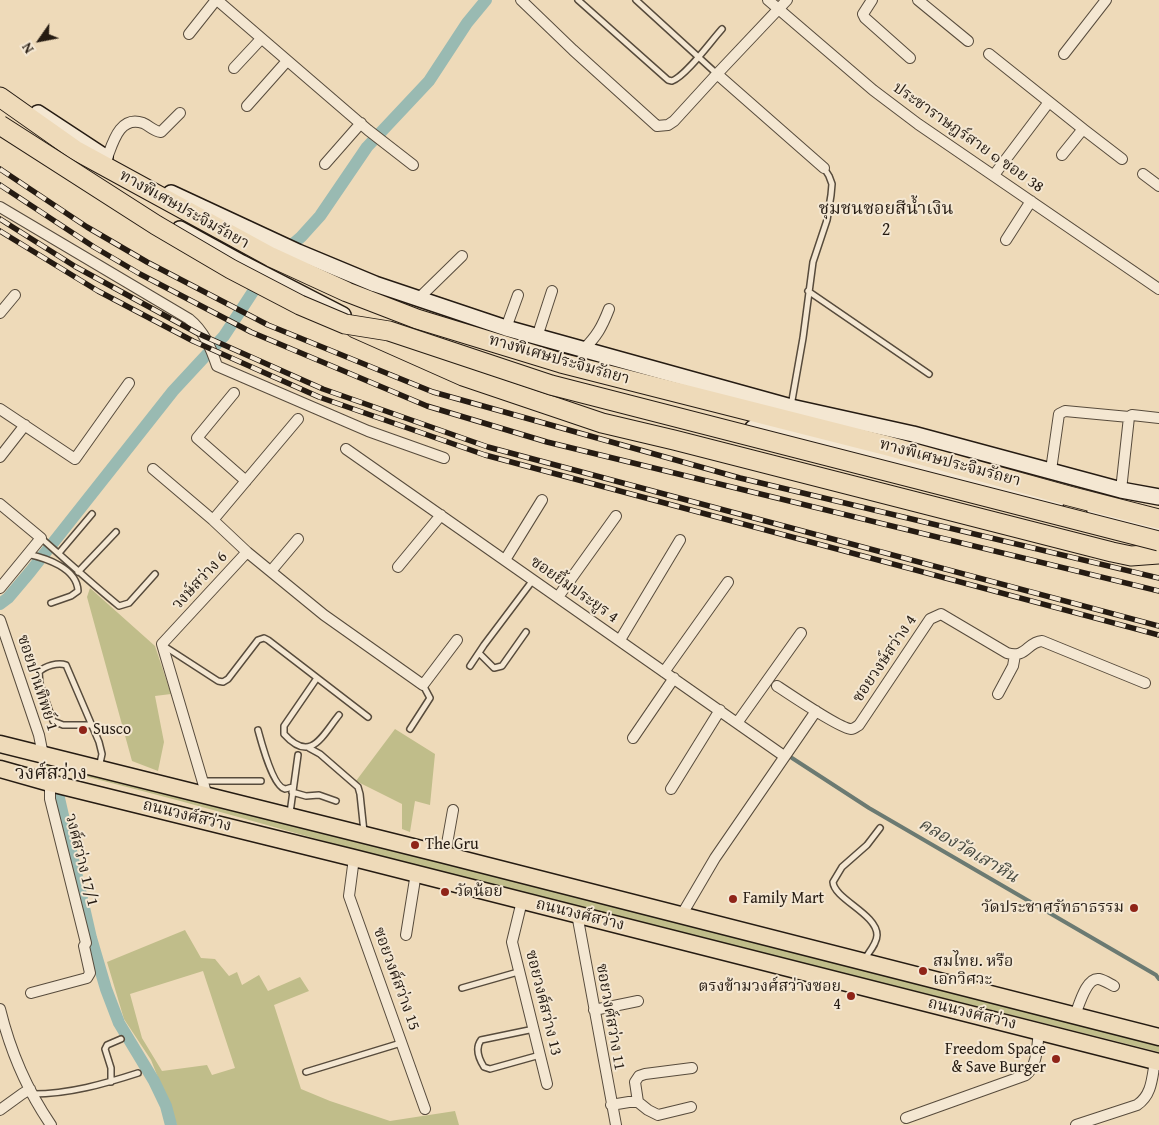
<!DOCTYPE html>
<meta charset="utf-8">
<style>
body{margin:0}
#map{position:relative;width:1159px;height:1125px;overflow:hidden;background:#eedab9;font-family:"Gentium Book Plus",serif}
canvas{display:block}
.north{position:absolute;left:15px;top:15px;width:50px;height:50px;-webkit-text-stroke:4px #f4e7d2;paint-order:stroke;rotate:237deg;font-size:14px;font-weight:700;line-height:20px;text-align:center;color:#251b12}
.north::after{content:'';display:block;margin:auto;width:18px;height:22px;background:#251b12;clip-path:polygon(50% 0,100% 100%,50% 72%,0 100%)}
</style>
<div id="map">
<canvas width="1159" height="1125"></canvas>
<div class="north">N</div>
</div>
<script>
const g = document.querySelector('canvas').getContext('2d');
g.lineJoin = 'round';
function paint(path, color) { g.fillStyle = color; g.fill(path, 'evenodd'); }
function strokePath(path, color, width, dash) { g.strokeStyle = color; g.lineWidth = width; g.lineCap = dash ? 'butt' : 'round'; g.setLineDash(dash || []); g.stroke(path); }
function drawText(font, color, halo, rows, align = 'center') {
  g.font = font + ' "Gentium Book Plus","Noto Serif Thai",serif'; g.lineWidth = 4; g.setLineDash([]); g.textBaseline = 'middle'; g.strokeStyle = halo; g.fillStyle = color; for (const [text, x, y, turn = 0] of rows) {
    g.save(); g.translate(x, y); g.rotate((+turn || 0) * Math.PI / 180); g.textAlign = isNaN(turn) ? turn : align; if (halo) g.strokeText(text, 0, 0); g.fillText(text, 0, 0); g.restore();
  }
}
paint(new Path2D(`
 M 90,588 L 155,646 L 171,694 L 155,696 L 164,742 L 158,771 L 132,761 L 87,597 Z
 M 395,729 L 435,754 L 430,805 L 415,801 L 410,832 L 402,829 L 402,804 L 356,781 Z
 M 46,764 L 342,837 L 1159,1044 L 1159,1052 C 907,988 654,927 403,862 C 283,831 165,794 45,767 Z
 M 185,930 L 201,958 L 215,959 L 229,976 L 237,972 L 242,985 L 259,975 L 268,991 L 300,977 L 309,991 L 274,1005 L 301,1089 L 330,1101 L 390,1121 L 455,1111 L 459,1125 L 177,1125 L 151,1060 L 124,1019 L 107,962 ZM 203,971 L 235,1068 L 212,1075 L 207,1065 L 162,1071 L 142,1038 L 130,994 Z`), '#c0bd8a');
strokePath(new Path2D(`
 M 792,758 L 869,808 L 1156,975 L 1159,979`), '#6b7a72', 4);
strokePath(new Path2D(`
 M 0,604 L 8,598 L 30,572 L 173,391 L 224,336 L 273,261 L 301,237 L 320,216 L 367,147 L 429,81 L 467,23 L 486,0
 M 59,798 L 91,938 L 106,989 L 119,1023 L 154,1081 L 166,1106 L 171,1125`), '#99bab2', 12);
const lane = new Path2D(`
 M 578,0 L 668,80 L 672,81 C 686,76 711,41 722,29
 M 636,0 L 717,74
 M 808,291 L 929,374
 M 791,406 L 803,338 L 813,262 L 827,220 L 831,195 L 832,184 L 829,176 L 824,168
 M 41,538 C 67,561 92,584 119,606 L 129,603 L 155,574
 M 59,553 L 92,514
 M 27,554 C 46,558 77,568 78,591 L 71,596 L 51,603
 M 78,572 L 116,532
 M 164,646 L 218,681 L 223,682 L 228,679 L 258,640 L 264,638 L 268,640 L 368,717
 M 479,653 L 494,668 L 502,666 L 526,632
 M 470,666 L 484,645 L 533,580
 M 317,678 L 284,726 L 284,734 C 311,764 322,736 339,715
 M 91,725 L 63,725 L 53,721 L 40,684 L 39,672 C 45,666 58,662 66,665 L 99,742 L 102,754 L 99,768
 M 410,729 L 430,698 L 423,685
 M 258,730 C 261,741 273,787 285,789 C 286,789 292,787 293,787
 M 309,748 L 320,754 L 358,787 L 360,794 L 364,832
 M 203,781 L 261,781
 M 292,792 L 306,796 L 319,795 L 336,801
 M 290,813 L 298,755
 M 864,960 C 868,953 877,944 877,935 C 877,914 834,899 833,882 L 842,867 L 867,845 L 880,828
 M 462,988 L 518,972
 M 534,1029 L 481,1040 C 475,1048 479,1059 484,1067 L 490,1069 L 540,1055
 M 306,1072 L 401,1043
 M 111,1082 L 111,1068 L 105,1049 L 107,1045 L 121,1039
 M 33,1094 C 69,1094 104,1084 138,1073`);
const street = new Path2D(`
 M 217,0 L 368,130 L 413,165
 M 521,0 L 573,50 L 657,126 L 668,125 L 674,121 L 717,74 L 824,168
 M 768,0 L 873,90 L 918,124 L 1159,289
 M 872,0 L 863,14 L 865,18 L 910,58
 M 918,0 L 968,41
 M 189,34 L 216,0
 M 989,54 L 1083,129 L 1062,155
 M 1064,54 L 1106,0
 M 234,68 L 261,39
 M 717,74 L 787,0
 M 247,106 L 287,61
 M 1083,129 L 1122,159
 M 107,158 C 113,142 120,115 143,123 C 150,126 153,131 161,132 L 180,113
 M 325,164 L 361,123
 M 1143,174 L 1159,186
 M 994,175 L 1049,102
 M 0,207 L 189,319 C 204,331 211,348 217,366 L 368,431 L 444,458
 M 1006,240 L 1031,201
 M 418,299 L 462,256
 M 0,313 L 15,295
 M 506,328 L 518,295
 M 537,337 L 552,291
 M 583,350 C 597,336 602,327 609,309
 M 234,393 L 197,438 L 246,481
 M 0,409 L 75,459 L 129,383
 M 346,449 L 784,756
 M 0,457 L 25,425
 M 153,469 L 213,520
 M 1051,470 L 1059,414 L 1065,411 L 1129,417
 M 1121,490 L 1129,417 L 1132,415 L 1159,418
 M 0,504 L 41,538 L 0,588
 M 247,552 L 324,615 L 423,685 L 457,640
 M 505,560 L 542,500
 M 398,567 L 441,515
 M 271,571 L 298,539
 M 558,597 L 616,516
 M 0,620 L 39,735 L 43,755
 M 620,640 L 680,540
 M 664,672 L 728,582
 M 777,686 C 789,694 841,729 851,729 C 854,729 856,727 859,725 L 930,619 L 941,614 L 1007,653 C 1026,659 1027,642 1042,641 L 1145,683
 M 998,694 L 1013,666 L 1015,655
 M 737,723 L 801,633
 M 633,738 L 674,678
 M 671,789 L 720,710
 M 207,796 L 162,644 L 247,552 L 213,520 L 298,419
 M 445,855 L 453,810
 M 354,858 L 349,896 L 425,1109
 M 522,901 L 512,942 L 547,1084
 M 577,914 L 616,1125
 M 681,916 L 715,858 L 816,711
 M 406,935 L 416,873
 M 31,993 L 87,978 L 90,973 L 84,946 L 86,943 L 50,799 L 50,783
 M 0,1009 C 10,1050 27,1090 51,1125
 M 594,1010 L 638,1001
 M 1075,1015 C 1079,1006 1086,977 1099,979 C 1104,980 1110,984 1114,986
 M 638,1102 L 635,1082 L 639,1076 L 645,1074 L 692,1068
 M 611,1105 L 629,1102 L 638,1102 L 648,1110 L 658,1115 L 691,1107
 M 0,1110 L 22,1094 L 30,1089
 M 906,1118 L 1026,1075 C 1038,1065 1037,1045 1039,1031
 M 1076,1125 L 1137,1105 C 1152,1095 1152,1078 1155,1061`);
const secondary = new Path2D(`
 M 38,113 L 105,157
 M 171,193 L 298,252 L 375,284 L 506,328 L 791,407 L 913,434 L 1121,490 L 1159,497
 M 180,229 L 242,263 L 343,315
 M 753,428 L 1056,502
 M 1095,512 L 1159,529`);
const primary = new Path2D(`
 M 0,744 L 445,855 L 1159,1037
 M 0,769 L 50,783 L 354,858 L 1159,1062`);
const highway = new Path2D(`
 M 0,97 L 75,150 L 271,257 L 347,292 L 417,319 L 561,363 L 888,446 L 1069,496 L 1159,519
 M 355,328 L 463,376 L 602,423 L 674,440 L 1112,552 L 1131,556 L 1159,554`);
strokePath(lane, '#574b3c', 8);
strokePath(street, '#574b3c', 12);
strokePath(secondary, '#251b12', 18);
strokePath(primary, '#251b12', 19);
strokePath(highway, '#251b12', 21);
strokePath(lane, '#f4e7d2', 5);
strokePath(street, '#f4e7d2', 10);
strokePath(secondary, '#f4e7d2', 15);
strokePath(primary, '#eedab9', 16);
strokePath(highway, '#eedab9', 19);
const rail = new Path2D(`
 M 0,169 L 87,227 L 147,262 L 268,325 L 433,392 L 740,478 L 1159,578
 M 0,185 L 94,247 L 140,274 L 251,332 L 427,406 L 547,442 L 1159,591
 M 0,219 L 76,267 L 197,333 L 323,389 L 488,447 L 1159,626
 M 0,231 L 98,291 L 193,341 L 319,397 L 485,455 L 1159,635`);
strokePath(rail, '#251b12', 5.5);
strokePath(rail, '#f4e7d2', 4, [11]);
const highwayBridge = new Path2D(`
 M 0,125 L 156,225 L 231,269 L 300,305 L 345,324 L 389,331 L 551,385 L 1159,541`);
strokePath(highwayBridge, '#251b12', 21, []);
strokePath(highwayBridge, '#eedab9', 19);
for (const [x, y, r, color] of [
 [83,730,5,"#8f2418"],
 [415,845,5,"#8f2418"],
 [445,892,5,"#8f2418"],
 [733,899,5,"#8f2418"],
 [1134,908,5,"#8f2418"],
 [923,971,5,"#8f2418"],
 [851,996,5,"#8f2418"],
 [1056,1059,5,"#8f2418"]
]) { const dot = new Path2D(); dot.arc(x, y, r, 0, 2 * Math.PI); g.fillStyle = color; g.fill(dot); strokePath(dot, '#f4e7d2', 2); }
drawText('16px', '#251b12', '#f4e7d2', [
 ["ประชาราษฎร์สาย ๑ ซอย 38",968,138,35],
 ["ทางพิเศษประจิมรัถยา",184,210,29],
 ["ทางพิเศษประจิมรัถยา",559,360,16],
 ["ทางพิเศษประจิมรัถยา",950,463,15],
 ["วงษ์สว่าง 6",200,581,-47],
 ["ซอยยิ้มประยูร 4",574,590,35],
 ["ซอยวงษ์สว่าง 4",885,659,-56],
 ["ซอยปานทิพย์ 1",37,683,72],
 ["ถนนวงศ์สว่าง",187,816,14],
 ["วงศ์สว่าง 17/1",81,860,76],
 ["ถนนวงศ์สว่าง",580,915,14],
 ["ซอยวงศ์สว่าง 15",396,979,70],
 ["ซอยวงศ์สว่าง 13",543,1003,76],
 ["ถนนวงศ์สว่าง",972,1014,14],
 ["ซอยวงศ์สว่าง 11",610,1017,80]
]);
drawText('16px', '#251b12', '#f4e7d2', [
 ["Susco",93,730],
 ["The Gru",425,845],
 ["วัดน้อย",455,892],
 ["Family Mart",743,899],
 ["วัดประชาศรัทธาธรรม",1124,908,"right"],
 ["สมไทย. หรือ",933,962],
 ["เอกวิศวะ",933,980],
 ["ตรงข้ามวงศ์สว่างซอย",841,987,"right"],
 ["4",841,1005,"right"],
 ["Freedom Space",1046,1050,"right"],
 ["& Save Burger",1046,1068,"right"]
], 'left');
drawText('18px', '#251b12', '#f4e7d2', [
 ["ชุมชนซอยสีน้ำเงิน",886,209],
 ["2",886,230]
]);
drawText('italic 18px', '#484b42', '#f4e7d2', [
 ["คลองวัดเสาหิน",968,851,30]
]);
drawText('19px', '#251b12', '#f4e7d2', [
 ["วงศ์สว่าง",51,774]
]);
</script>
